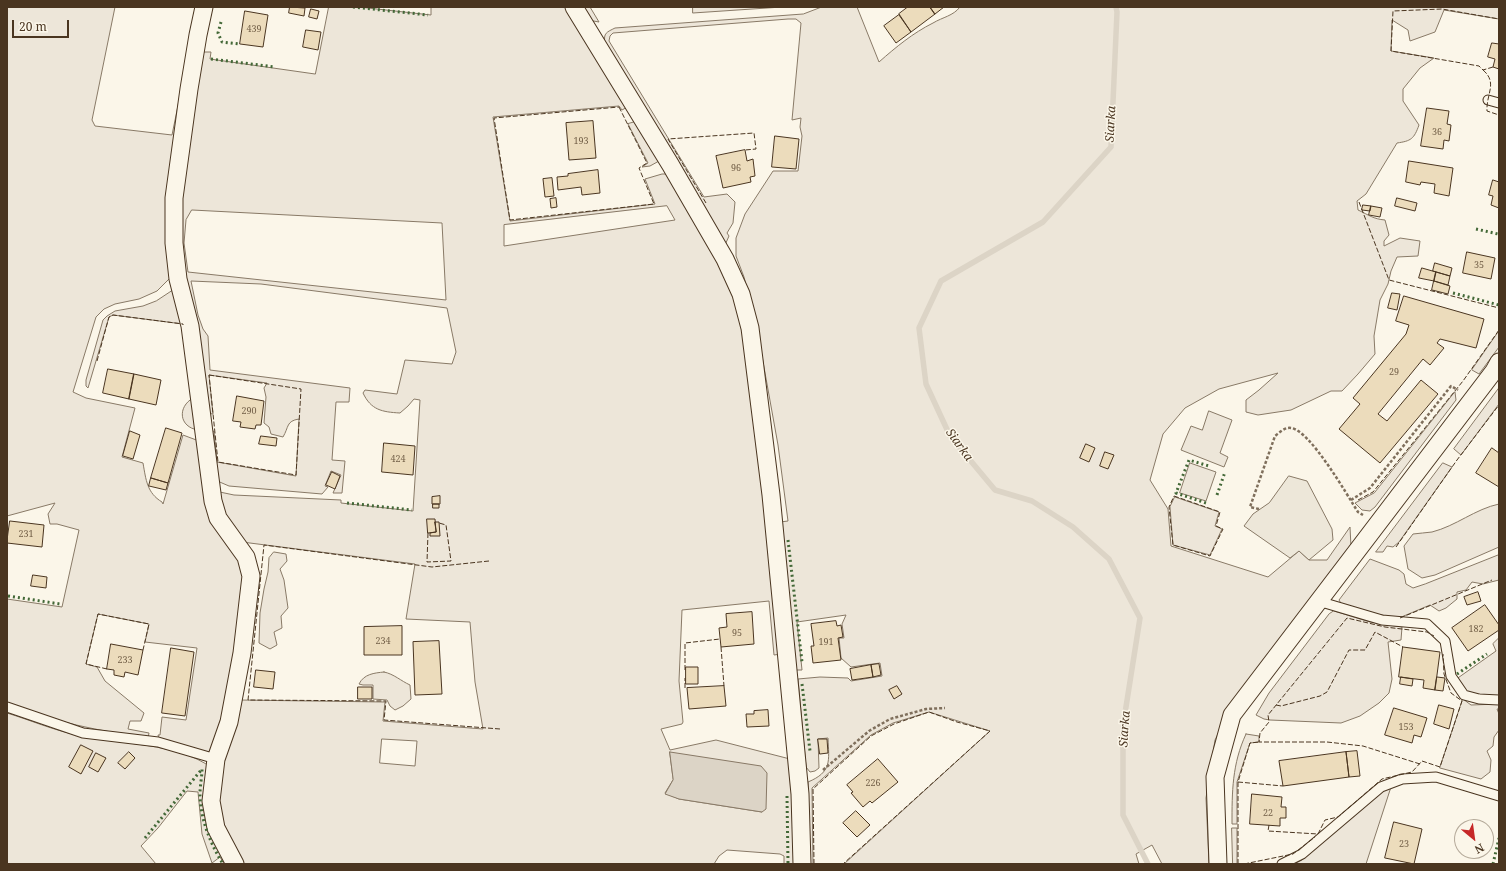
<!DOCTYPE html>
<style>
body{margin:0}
#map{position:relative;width:1506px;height:871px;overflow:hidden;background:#fbf6e9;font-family:"Noto Serif",serif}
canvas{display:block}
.frame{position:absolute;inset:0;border:8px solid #4a3520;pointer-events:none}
.north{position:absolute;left:1454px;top:819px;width:40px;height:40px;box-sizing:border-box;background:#fbf6e9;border:1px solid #b4a999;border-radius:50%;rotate:151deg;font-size:11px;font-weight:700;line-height:16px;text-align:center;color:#4a3520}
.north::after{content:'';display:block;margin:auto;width:14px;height:18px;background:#c62828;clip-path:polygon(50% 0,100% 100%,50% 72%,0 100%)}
.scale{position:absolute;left:12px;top:20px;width:57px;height:18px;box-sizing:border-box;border:2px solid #4a3520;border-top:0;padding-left:5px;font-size:12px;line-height:14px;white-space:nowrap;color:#4a3520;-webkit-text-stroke:3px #fbf6e9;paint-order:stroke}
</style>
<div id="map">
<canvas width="1506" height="871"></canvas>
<div class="frame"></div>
<div class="north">N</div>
<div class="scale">20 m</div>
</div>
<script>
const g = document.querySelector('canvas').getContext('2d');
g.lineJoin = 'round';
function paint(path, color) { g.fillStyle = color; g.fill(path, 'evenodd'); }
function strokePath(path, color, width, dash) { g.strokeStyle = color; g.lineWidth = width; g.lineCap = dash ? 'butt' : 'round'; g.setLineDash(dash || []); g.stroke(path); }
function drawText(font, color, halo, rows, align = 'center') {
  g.font = font + ' "Noto Serif",serif'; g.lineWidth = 3; g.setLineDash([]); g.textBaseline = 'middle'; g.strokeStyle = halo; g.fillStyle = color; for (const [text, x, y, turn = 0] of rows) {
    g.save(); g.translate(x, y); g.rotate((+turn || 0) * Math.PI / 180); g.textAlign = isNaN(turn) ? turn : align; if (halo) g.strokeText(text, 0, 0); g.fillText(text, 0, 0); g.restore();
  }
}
const green = new Path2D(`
 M 7,7 L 115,7 L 92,120 L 95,126 L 172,135 L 198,7 L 170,278 L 157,291 L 139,299 L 115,304 L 104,309 L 96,317 L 73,392 L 86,398 L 135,408 L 122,457 L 143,463 C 146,480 147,493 162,502 L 163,504 L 183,435 L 199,441 L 205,466 L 246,573 L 230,703 L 212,752 L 207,752 L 159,739 L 158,735 L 160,735 L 162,717 L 186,720 L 197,648 L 145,642 L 149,624 L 98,614 L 86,664 L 97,667 L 105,681 L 144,713 L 141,721 L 130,721 L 128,729 L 149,733 L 148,738 C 100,731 52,722 7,703 L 7,599 L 62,607 L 79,530 L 57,524 L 50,524 L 48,514 L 55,503 L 7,516 Z
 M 329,7 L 359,7 L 431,15 L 431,7 L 566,7 L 629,106 L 622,110 L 619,106 L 493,117 L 510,221 L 655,204 L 645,179 L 662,174 L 670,174 L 723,269 L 736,304 L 743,334 L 751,383 L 781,654 L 774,655 L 769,601 L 682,610 L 679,681 L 683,722 L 682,724 L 661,729 L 670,750 L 716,740 L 790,759 L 793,810 L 794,864 L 784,864 L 784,856 L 780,854 L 727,850 L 719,856 L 714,864 L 240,864 C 234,853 224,838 221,826 C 210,784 228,740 239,700 L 385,702 L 383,721 L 483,729 L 475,682 L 470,622 L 406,619 L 415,564 L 242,542 L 231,527 L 215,491 L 234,495 L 341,500 L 341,503 L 413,511 L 420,400 L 414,399 L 408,406 L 400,413 C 382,412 371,410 363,393 L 365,390 L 397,394 L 405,360 L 452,364 L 456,352 L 447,308 L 261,284 L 191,281 L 198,315 L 203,329 L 208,336 L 210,370 L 350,388 L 349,402 L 336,402 L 332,460 L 345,461 L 342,493 L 333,493 L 341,475 L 331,471 L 325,486 L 328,487 L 322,494 L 229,486 L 215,480 L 209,433 L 214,431 L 217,462 L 296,476 L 299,419 C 286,421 289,427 283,437 L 271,434 L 269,427 L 264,423 L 266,397 L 264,388 L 267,383 L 209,375 L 213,414 L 206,413 L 182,260 L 180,204 L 201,52 L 211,52 L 210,59 L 315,74 ZM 667,206 L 675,220 L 504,246 L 504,225 ZM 192,210 L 442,223 L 446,300 L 188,272 L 184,243 L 186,220 ZM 382,739 L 417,741 L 415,766 L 380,763 ZM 670,752 L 762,812 L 679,799 L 665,793 L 673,780 Z
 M 580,7 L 590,7 L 599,22 L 588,20 Z
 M 693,7 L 782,7 L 693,13 Z
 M 822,7 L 857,7 L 879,62 C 896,47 913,33 933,23 C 943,17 953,16 960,7 L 1499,7 L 1499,19 L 1444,10 L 1435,32 L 1410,41 L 1408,30 L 1392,20 L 1391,51 L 1434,58 L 1420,68 L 1403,89 L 1403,101 L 1419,125 C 1414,139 1411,141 1397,143 L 1366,194 L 1357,201 L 1358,210 C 1369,215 1373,219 1385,220 L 1389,235 L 1384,241 L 1384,246 L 1400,238 L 1420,241 L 1418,256 L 1397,257 L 1391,271 L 1388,284 L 1380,300 L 1374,336 L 1375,354 L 1358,374 L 1342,391 L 1331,391 L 1291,410 L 1258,415 L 1246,412 L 1246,400 L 1259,390 L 1278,373 L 1219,389 L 1185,408 L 1163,434 L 1150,480 L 1168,509 L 1171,546 L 1268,577 L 1299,551 L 1309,560 L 1327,560 L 1350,527 L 1351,547 L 1228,714 L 1215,740 L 1206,798 L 1209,864 L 1162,864 L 1152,845 L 1136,854 L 1139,864 L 844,864 L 990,731 L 929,712 L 893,723 L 871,735 L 812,788 L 813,864 L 808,864 L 808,782 C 832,772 829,761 828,738 L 818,739 L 819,768 L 815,771 L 810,772 L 806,767 L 798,679 L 820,677 L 848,678 L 851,681 L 882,676 L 880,663 L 851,667 L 841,658 L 839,638 L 844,638 L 842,624 L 846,615 L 797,622 L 802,670 L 796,670 L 780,522 L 788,521 L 778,445 L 758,334 L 744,277 L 736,256 L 736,238 L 745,214 L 773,171 L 798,171 L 802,136 L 800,127 L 801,118 L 792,120 L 801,23 L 796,19 L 788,19 L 613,33 L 610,36 L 609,41 L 704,197 L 727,194 L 735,202 L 733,223 L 727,233 L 729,236 L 725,245 L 605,43 C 603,33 607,32 615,28 L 803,14 Z
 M 634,122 L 639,122 L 659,161 L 650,166 L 642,167 L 648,163 L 628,124 Z
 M 175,289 L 183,324 L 113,315 L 109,317 L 88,388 L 86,386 L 86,380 L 103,320 L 107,316 L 115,311 L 143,306 L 156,301 Z
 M 1499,331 L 1499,347 L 1479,374 L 1472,370 Z
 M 1499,388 L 1499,404 L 1461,455 L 1454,449 Z
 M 1455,392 L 1456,400 L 1375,507 L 1370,511 L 1362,510 L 1355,503 L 1374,493 Z
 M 193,398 L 198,430 C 179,427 177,407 193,398 Z
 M 1209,411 L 1232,420 L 1220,453 L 1228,457 L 1224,467 L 1181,450 L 1191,426 L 1202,430 Z
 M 1190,463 L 1216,472 L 1206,501 L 1180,493 Z
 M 1443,463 L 1452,467 L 1399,542 L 1393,547 L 1387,546 L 1383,552 L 1376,552 Z
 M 1175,497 L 1219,512 L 1215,526 L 1222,529 L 1210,555 L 1173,545 L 1170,507 Z
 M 1499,504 L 1499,547 L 1435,575 L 1422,578 L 1408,569 L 1404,546 L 1413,534 C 1419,533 1426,533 1432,532 C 1456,526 1475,509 1499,504 Z
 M 274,552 L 286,554 L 287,561 L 280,569 L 284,580 L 288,608 L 281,616 L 282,628 L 274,632 L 277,645 L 270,649 L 259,643 L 260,613 L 264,589 L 268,572 L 269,558 Z
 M 1499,555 L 1499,580 L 1483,584 L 1472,582 L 1466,590 L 1457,592 L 1457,599 L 1446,608 L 1439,611 L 1430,605 L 1399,618 L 1364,612 L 1342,605 L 1339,600 L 1370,559 L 1399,570 L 1404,574 L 1406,584 L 1413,588 L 1425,584 Z
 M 1334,611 L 1370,622 L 1402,627 L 1401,640 L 1388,642 L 1392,679 L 1389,693 L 1379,703 L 1360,716 L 1341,723 L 1270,720 L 1264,719 L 1256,715 L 1269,693 L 1329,614 Z
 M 1499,638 L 1499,696 C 1478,695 1469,699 1455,680 L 1496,651 L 1493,644 Z
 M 384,672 C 394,674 401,681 410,685 L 411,699 L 403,706 L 395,710 L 390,706 L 387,700 L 373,699 L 373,685 L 363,685 L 359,684 C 364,674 374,673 384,672 Z
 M 1463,699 L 1471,705 L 1499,704 L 1499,709 L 1497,709 L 1499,714 L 1499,730 L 1494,737 L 1493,746 L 1487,751 L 1491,760 L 1490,772 L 1481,779 L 1440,768 Z
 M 7,713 C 30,720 53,730 77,735 C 119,745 177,742 212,768 L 231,864 L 224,864 L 220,857 L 212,863 L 202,834 L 198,792 L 187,791 L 158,828 L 141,846 L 156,864 L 7,864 Z
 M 1246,734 L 1259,736 L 1259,742 L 1250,743 L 1237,782 L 1237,824 L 1232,824 C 1232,792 1232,764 1246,734 Z
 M 1391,787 L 1366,864 L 1294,864 L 1302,860 L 1378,794 Z
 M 1232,828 L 1237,828 L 1237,864 L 1233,864 Z`);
paint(green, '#ede6d9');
strokePath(green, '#887966', 1);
const parking = new Path2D(`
 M 1289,476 L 1307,481 L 1332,529 L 1333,540 L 1309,560 L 1299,551 L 1290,558 L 1244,526 L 1253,514 L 1269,503 Z`);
paint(parking, '#ede7d9');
strokePath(parking, '#887966', 1);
const water = new Path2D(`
 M 670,752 L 761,766 L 767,773 L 766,809 L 762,812 L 679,799 L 665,794 L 673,780 Z`);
paint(water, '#dcd4c6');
strokePath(water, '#887966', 1);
strokePath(new Path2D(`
 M 1116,7 L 1117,12 L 1111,147 L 1043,222 L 941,281 L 919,328 L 926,384 L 950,436 L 995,490 L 1032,501 L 1073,527 L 1109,559 L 1140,618 L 1123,726 L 1123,815 L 1148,864`), '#dcd4c6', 5.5);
const building = new Path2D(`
 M 290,7 L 305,8 L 304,16 L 289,13 Z
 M 908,7 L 930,7 L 935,14 L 911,32 L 899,14 Z
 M 930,7 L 944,7 L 935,14 Z
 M 311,9 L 319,11 L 317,19 L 309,17 Z
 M 245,11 L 268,15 L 263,47 L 240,44 Z
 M 899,15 L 911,32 L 896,43 L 884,26 Z
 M 306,30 L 321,32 L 318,50 L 303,47 Z
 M 1492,43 L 1499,44 L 1499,69 L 1493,67 L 1495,59 L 1488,57 Z
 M 1427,108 L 1449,111 L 1447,124 L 1451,125 L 1449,141 L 1444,140 L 1443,149 L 1421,146 Z
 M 593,121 L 596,158 L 569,160 L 566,123 Z
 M 775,136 L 799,139 L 796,169 L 772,167 Z
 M 745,150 L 747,161 L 753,159 L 755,176 L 750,177 L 751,182 L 723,188 L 716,156 Z
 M 1409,161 L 1453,168 L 1449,196 L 1434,193 L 1435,184 L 1421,182 L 1420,185 L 1406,182 Z
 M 598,170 L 600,193 L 582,195 L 581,187 L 558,190 L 557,177 L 568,176 L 568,174 Z
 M 552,178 L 554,196 L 545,197 L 543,179 Z
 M 1493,180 L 1499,182 L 1499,208 L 1491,205 L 1493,196 L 1489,195 Z
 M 556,198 L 557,207 L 551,208 L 550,199 Z
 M 1397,198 L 1417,203 L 1415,211 L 1395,206 Z
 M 1363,205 L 1371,206 L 1370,211 L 1362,210 Z
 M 1371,206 L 1382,208 L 1380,217 L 1369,215 Z
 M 1467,252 L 1495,258 L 1491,279 L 1463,273 Z
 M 1435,263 L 1452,268 L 1450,276 L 1433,271 Z
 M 1422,268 L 1436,272 L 1434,281 L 1419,278 Z
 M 1436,272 L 1450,276 L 1448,285 L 1434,281 Z
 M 1434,281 L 1450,286 L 1448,294 L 1432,290 Z
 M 1392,293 L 1400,294 L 1397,310 L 1388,308 Z
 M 1404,296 L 1484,319 L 1476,348 L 1440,339 L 1437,343 L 1444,348 L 1430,365 L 1423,359 L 1378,414 L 1387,421 L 1421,380 L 1438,394 L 1380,463 L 1339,429 L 1360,404 L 1353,398 L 1406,334 L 1409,325 L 1396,321 Z
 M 108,369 L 134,374 L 129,399 L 103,393 Z
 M 134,374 L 161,380 L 156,405 L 129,399 Z
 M 237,396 L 264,401 L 261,425 L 256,425 L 255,429 L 240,427 L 241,422 L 233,421 Z
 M 166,428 L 182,433 L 168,483 L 151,478 Z
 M 130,431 L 140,435 L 133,459 L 123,456 Z
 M 261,436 L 277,438 L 276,446 L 259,444 Z
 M 384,443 L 415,446 L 413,475 L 382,472 Z
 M 1086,444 L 1095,448 L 1089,462 L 1080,458 Z
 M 1492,448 L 1499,453 L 1499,487 L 1476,473 Z
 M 1105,452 L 1114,455 L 1108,469 L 1100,466 Z
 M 332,472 L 340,476 L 335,489 L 326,485 Z
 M 151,478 L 168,483 L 166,490 L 149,486 Z
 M 440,496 L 440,504 L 432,504 L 432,497 Z
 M 433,504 L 439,504 L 439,508 L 433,508 Z
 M 427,519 L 435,519 L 436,532 L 428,533 Z
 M 10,521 L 44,525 L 42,547 L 7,543 Z
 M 435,522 L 439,522 L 440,536 L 430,536 L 430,533 L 436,532 Z
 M 33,575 L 47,577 L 46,588 L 31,586 Z
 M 1478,592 L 1481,601 L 1467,605 L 1464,597 Z
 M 1485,605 L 1499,625 L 1499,630 L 1468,651 L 1452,628 Z
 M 752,612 L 754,644 L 721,647 L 719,628 L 727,627 L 726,614 Z
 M 836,621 L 837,626 L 841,625 L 843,637 L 838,638 L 841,660 L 813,663 L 811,646 L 814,646 L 811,624 Z
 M 402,626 L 402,655 L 364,655 L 364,627 Z
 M 439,641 L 442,694 L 415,695 L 413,642 Z
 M 111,644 L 143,650 L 138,675 L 125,672 L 124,677 L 114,675 L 114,670 L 107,669 Z
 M 1403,647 L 1440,652 L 1435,690 L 1423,688 L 1424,680 L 1399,677 Z
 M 171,648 L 194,652 L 185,716 L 162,713 Z
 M 879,664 L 881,675 L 873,677 L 871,665 Z
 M 871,665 L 873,677 L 852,680 L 850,669 Z
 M 686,667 L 698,667 L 698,684 L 686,684 Z
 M 256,670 L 275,672 L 273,689 L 254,687 Z
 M 1401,677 L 1413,679 L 1412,686 L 1400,684 Z
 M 1437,677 L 1445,678 L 1443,691 L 1435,690 Z
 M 724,686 L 726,706 L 689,709 L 687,688 Z
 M 897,686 L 902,694 L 894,699 L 889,690 Z
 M 358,687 L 372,687 L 372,699 L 358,699 Z
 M 1439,705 L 1454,709 L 1449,729 L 1434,724 Z
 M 1394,708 L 1427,718 L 1421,737 L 1414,735 L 1412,743 L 1385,735 Z
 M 768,710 L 769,726 L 747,727 L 746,714 L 754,714 L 754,711 Z
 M 818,739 L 827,739 L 828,753 L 820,754 Z
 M 81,745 L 93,751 L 81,774 L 69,767 Z
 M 1357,751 L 1360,776 L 1349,777 L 1346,752 Z
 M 129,752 L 135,758 L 125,769 L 118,763 Z
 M 1346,752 L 1349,777 L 1283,786 L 1279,761 Z
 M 96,753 L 106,758 L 98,772 L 89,767 Z
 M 878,759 L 898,782 L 872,803 L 870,801 L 863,807 L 851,793 L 853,792 L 847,785 Z
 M 1252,794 L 1282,797 L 1281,807 L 1286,807 L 1286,818 L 1280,818 L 1280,826 L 1250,824 Z
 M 856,811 L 870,825 L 857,837 L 843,823 Z
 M 1394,822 L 1422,829 L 1414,864 L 1385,858 Z`);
paint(building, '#ecdcbc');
strokePath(building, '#4a3520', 1);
const lane = new Path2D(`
 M 1488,100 L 1499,103
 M 1318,601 L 1382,620 L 1427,624 L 1445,641 L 1451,676 L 1464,695 L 1479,699 L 1499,700
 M 7,707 L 83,733 L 158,742 L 216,759
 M 1282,864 L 1302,854 L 1381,787 L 1402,779 L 1436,777 L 1499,796`);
const street = new Path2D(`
 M 204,7 L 198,35 L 189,89 L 174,198 L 174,243 L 178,279 L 190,326 L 213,501 L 218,518 L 246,557 L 251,576 L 242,653 L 229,722 L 216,759 L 211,801 L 216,828 L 235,864
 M 574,7 L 670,164 L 725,259 L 741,294 L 750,328 L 771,495 L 800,794 L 802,864
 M 1218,864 L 1215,777 L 1232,715 L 1494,371 L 1499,362`);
strokePath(lane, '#4a3520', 11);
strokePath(street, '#4a3520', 19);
strokePath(new Path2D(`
 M 1351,500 L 1370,488 L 1451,386 L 1458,390
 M 1259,509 L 1250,507 L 1275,436 C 1280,432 1285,427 1291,428 C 1310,430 1347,495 1358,512 L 1363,515
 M 823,770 L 869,731 L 890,719 L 926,709 L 945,708`), '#7f6f5c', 2.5, [3, 2]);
strokePath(lane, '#fbf6e9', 9);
strokePath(street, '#fbf6e9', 17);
strokePath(new Path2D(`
 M 353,7 L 428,15
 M 221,22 L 218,33 L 222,42 L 240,44
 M 211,59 L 275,67
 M 1476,229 L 1498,234
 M 1453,293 L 1499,305
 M 1217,495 L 1225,472
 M 347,503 L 412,510
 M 1206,503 L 1176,493 L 1189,460 L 1209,466
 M 788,540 L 802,662
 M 8,596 L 60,604
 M 1457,674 L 1487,654
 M 802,684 L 810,751
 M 787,796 L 788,864
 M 145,838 L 202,769 C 202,777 200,785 200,794 C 200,818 210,843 223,864
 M 1493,864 L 1499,838`), '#436837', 3, [2, 3]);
strokePath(new Path2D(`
 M 1493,67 L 1483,70 L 1479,66 L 1391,51 L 1393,11 L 1442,9 L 1499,19
 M 1483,70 C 1498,83 1486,94 1487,111 L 1499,115
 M 619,107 L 647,163 L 639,168 L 654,204 L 510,220 L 494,118 Z
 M 1359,202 L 1389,280 L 1499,308
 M 706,203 L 668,139 L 754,133 L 756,149 L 745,150
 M 97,361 L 109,317 L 113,315 L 183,324 L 183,325
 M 209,375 L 301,389 L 296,475 L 218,462 Z
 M 1174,496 L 1220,512 L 1216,526 L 1223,529 L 1210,556 L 1173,545 L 1169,507 Z
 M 1358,500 L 1373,492 L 1463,381 L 1499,330
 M 428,533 L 427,562 L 451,561 L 446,525 L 439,523
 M 1396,547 L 1457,460 L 1499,405
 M 489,561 L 432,567 L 264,545 L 248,700 L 386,701 L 384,720 L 500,729
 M 1400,618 L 1492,580
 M 721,647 L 724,686
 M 107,669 L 86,664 L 98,614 L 149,624 L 143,650
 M 685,670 L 685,643 L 720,639
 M 685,688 L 685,678
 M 1276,705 L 1281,706 L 1320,696 L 1327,692 L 1349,650 L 1365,650 L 1375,632 L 1403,647
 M 1420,764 L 1363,746 L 1327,742 L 1259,742 L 1260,733 L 1269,722 L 1268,715 L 1347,618 L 1385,627 L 1427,632 L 1434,636
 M 1238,782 L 1283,786
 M 1269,825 L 1268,831 L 1318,834 L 1325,820 L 1338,817 L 1382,779 L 1412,772 L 1422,761 L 1440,767 L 1462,701 L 1451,693 L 1444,674 L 1443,654
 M 814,864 L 813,789 L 871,736 L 894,724 L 929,712 L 957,722 L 990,731 L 843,864
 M 1238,864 L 1238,782 L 1250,743 L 1259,742
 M 1244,864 L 1293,854 L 1315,837`), '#4a3520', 1, [5, 2]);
drawText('9px', '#725f47', null, [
 ["439",254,29],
 ["36",1437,132],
 ["193",581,141],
 ["96",736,168],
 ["35",1479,265],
 ["29",1394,372],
 ["290",249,411],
 ["424",398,459],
 ["231",26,534],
 ["182",1476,629],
 ["95",737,633],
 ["234",383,641],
 ["191",826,642],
 ["233",125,660],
 ["153",1406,727],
 ["226",873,783],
 ["22",1268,813],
 ["23",1404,844]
]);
drawText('italic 12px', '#4a3520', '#fbf6e9', [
 ["Siarka",1111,124,-87],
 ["Siarka",959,445,54],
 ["Siarka",1125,729,-86]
]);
</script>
